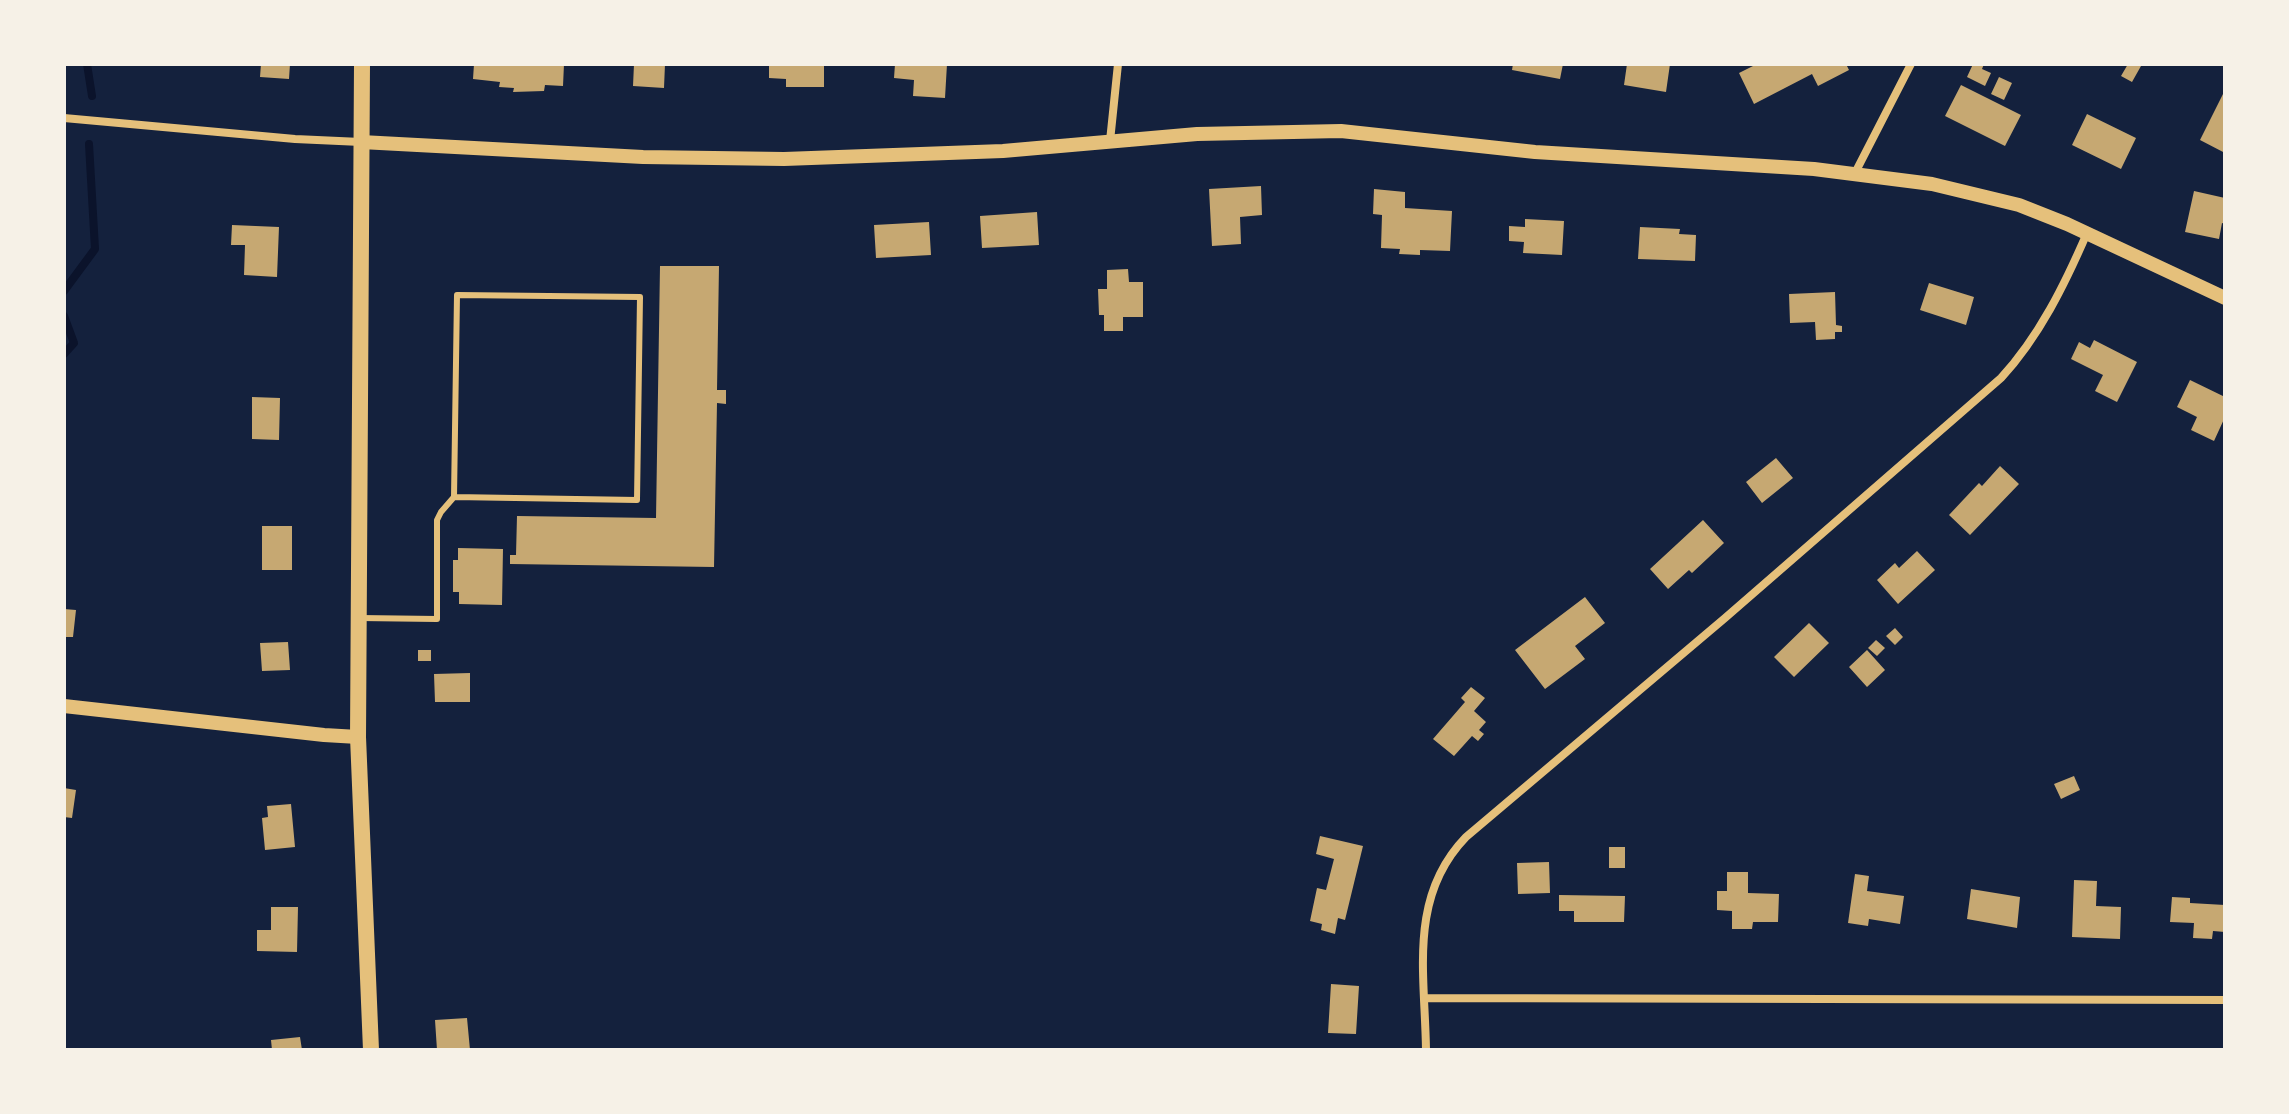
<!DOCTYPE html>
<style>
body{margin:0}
#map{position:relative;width:2289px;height:1114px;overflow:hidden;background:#14213d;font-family:"DM Sans",sans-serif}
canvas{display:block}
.frame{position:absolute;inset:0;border:66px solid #f6f1e7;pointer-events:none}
</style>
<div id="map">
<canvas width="2289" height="1114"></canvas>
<div class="frame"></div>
</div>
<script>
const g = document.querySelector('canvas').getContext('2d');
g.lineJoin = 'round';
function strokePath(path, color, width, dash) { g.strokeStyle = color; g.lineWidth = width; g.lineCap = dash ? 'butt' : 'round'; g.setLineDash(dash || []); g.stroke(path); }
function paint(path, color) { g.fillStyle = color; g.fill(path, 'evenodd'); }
strokePath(new Path2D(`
 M 87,64 L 92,96
 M 64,291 L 95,249 L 89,144
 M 64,316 L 74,343 L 64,354`), '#0b132b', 8);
paint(new Path2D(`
 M 261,64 L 290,64 L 289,79 L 260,77 Z
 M 474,64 L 564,64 L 563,86 L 545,85 L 544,91 L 513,92 L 514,88 L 499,87 L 500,82 L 473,79 Z
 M 634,64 L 665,64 L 664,88 L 633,86 Z
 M 769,64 L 824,64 L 824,87 L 786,87 L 786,79 L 769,78 Z
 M 895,64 L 947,64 L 945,98 L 913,96 L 914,80 L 894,78 Z
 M 1513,64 L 1563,64 L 1560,79 L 1512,70 Z
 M 1627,64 L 1670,64 L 1666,92 L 1624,85 Z
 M 1757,64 L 1846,64 L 1849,70 L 1818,86 L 1812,74 L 1754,104 L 1739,73 Z
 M 1973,64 L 1984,64 L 1982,69 L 1991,73 L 1985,86 L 1967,77 Z
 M 2128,64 L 2141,66 L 2132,82 L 2121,76 Z
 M 1999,77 L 2012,83 L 2004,100 L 1991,94 Z
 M 1961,85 L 2021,115 L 2005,146 L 1945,116 Z
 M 2225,90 L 2225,153 L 2200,140 Z
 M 2087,114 L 2136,138 L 2121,169 L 2072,145 Z
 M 1261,186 L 1262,215 L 1240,217 L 1241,244 L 1212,246 L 1209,189 Z
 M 1374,189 L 1405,192 L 1405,208 L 1452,211 L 1450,251 L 1420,250 L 1420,255 L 1399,254 L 1400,249 L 1381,248 L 1382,215 L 1373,214 Z
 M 2194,191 L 2225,198 L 2225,224 L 2222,223 L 2219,239 L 2185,232 Z
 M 1037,212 L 1039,245 L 982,248 L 980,216 Z
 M 1525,219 L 1564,221 L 1562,255 L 1523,253 L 1524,242 L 1509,241 L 1509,226 L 1525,227 Z
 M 929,222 L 931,255 L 876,258 L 874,225 Z
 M 232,225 L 279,227 L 277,277 L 244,275 L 245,245 L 231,245 Z
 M 1640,227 L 1680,229 L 1679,234 L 1696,235 L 1695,261 L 1638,259 Z
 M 660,266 L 719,266 L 717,390 L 726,390 L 726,404 L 717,403 L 714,567 L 510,564 L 510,555 L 516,555 L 517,516 L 656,518 Z
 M 1128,269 L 1129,282 L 1143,282 L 1143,317 L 1123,317 L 1123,331 L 1104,331 L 1104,315 L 1099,315 L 1098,289 L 1107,289 L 1107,270 Z
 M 1929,283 L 1974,297 L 1966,325 L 1920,310 Z
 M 1835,292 L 1836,325 L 1842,326 L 1842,332 L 1835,332 L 1835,339 L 1816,340 L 1815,322 L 1790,323 L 1789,294 Z
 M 2094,340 L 2137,362 L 2117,402 L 2095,391 L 2103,375 L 2071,359 L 2079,342 L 2090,348 Z
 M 2190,380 L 2225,397 L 2225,417 L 2214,441 L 2191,430 L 2197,417 L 2177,407 Z
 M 252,397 L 280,398 L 279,440 L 252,439 Z
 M 1776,458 L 1793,478 L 1762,503 L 1746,482 Z
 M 2000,466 L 2019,484 L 1970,535 L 1949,515 L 1979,483 L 1982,486 Z
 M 1703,520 L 1724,543 L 1692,573 L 1689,570 L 1668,589 L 1650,569 Z
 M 262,526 L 292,526 L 292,570 L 262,570 Z
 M 458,548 L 503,549 L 502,605 L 459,604 L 459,592 L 453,592 L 453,560 L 458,560 Z
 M 1917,551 L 1935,570 L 1898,604 L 1877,580 L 1895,563 L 1899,568 Z
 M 1585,597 L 1605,623 L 1575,646 L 1585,659 L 1545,689 L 1515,650 Z
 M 64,609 L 76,610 L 73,637 L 64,637 Z
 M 1809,623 L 1829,643 L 1794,677 L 1774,657 Z
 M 1895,628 L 1903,637 L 1895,645 L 1886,636 Z
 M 1876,640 L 1885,648 L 1877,656 L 1868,648 Z
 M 288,642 L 290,670 L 262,671 L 260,643 Z
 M 418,650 L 431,650 L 431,661 L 418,661 Z
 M 1867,650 L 1885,670 L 1867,687 L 1849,667 Z
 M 470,673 L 470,702 L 435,702 L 434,674 Z
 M 1471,687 L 1485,698 L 1474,711 L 1486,722 L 1479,730 L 1484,734 L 1478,741 L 1472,736 L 1454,756 L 1433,739 L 1465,702 L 1461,698 Z
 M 2074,776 L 2080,790 L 2061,799 L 2054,784 Z
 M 64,788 L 76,790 L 72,818 L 64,817 Z
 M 291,804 L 295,847 L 265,850 L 262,818 L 268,817 L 267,806 Z
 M 1320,836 L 1363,846 L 1345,920 L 1338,918 L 1335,934 L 1321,930 L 1322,924 L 1310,921 L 1317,888 L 1326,890 L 1334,859 L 1316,854 Z
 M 1609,847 L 1625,847 L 1625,868 L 1609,868 Z
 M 1549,862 L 1550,893 L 1518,894 L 1517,863 Z
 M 1727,872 L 1748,872 L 1748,893 L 1779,894 L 1778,922 L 1753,922 L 1752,929 L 1732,929 L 1732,911 L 1717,910 L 1717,891 L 1727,891 Z
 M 1855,874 L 1869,876 L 1867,891 L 1904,896 L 1900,924 L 1869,919 L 1868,926 L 1848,923 Z
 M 2074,880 L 2097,881 L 2096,906 L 2121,907 L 2120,939 L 2072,937 Z
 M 1971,889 L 2020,897 L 2017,928 L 1967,919 Z
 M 1559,895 L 1625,896 L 1624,922 L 1574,922 L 1574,911 L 1559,911 Z
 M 2172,897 L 2190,898 L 2190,903 L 2225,905 L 2225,932 L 2213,931 L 2212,939 L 2193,938 L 2194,923 L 2170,922 Z
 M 271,907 L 298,907 L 297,952 L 257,951 L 257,930 L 271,930 Z
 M 1331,984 L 1359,986 L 1356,1034 L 1328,1033 Z
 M 467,1018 L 470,1050 L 437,1050 L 435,1020 Z
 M 300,1037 L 302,1050 L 272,1050 L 271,1040 Z`), '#c6a872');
strokePath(new Path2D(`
 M 457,295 L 640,297 L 637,500 L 454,497 Z
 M 360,618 L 437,619 L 437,520 L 441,512 L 454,497`), '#e5c07b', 6);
strokePath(new Path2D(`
 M 64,118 L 295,139 L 361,142
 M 1110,141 L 1118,64
 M 1855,173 L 1911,64
 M 1425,998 L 2225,1000
 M 1426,1050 C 1425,973 1408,897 1466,837 L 1725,618 L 2001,378 C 2039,337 2065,284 2087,233`), '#e5c07b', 8);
strokePath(new Path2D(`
 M 361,142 L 643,157 L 784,159 L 1003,151 L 1197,134 L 1341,131 L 1535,152 L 1814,169 L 1932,184 L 2019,205 L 2067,224 L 2225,298
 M 64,706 L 324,735 L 358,737`), '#e5c07b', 14);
strokePath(new Path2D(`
 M 362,64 L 358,737 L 371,1050`), '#e5c07b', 16);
</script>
